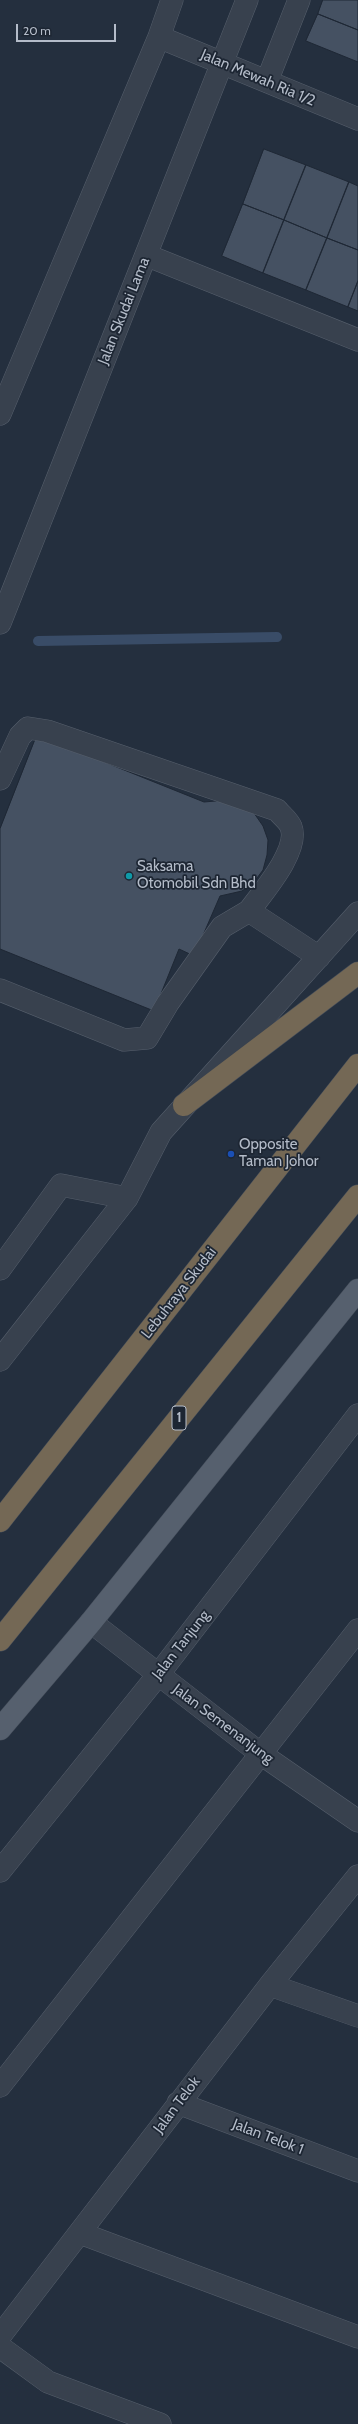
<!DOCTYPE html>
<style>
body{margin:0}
#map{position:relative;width:358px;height:2424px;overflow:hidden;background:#242f3e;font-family:Cabin,sans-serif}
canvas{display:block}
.scale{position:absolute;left:16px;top:24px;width:100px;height:18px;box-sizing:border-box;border:2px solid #b4bcc9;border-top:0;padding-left:5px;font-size:12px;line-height:14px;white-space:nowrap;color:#b4bcc9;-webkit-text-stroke:3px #1d2633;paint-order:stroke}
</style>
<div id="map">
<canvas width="358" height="2424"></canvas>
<div class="scale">20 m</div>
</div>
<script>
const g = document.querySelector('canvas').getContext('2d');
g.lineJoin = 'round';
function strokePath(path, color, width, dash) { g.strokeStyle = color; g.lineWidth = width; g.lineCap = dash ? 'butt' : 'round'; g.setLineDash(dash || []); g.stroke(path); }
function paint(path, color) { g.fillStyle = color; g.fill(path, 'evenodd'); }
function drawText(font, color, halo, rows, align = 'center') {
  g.font = font + ' Cabin,sans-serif'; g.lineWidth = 3.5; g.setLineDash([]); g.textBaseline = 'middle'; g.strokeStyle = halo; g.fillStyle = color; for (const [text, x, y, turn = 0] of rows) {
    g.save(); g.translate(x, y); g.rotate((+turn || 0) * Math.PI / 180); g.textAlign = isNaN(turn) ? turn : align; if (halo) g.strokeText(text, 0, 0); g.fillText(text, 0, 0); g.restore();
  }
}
strokePath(new Path2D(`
 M 38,641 L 277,637`), '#394c67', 10);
const building = new Path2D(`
 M 323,0 L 358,0 L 358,30 L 318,14 Z
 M 318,14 L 358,30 L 358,62 L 306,41 Z
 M 264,149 L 306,165 L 284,220 L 243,204 Z
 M 306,165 L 349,182 L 327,238 L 284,220 Z
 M 349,182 L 358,186 L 358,250 L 327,238 Z
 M 243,204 L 284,220 L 263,273 L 222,256 Z
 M 284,220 L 327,238 L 306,290 L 263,273 Z
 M 327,238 L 358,250 L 358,281 L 348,307 L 306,290 Z
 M 358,281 L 358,311 L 348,307 Z
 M 37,735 L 204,802 L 227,800 L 254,813 L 263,826 L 268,840 L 267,855 L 263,870 L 254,882 L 242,891 L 220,896 L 194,956 L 179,949 L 154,1011 L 0,949 L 0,829 Z`);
paint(building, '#455162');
strokePath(building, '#1f2835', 1);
const minor = new Path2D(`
 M 159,37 L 358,119
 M 267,81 L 299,0
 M 146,255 L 358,340
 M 0,414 L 159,37 L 172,0
 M 0,623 L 247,0
 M 0,779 L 20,736 L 28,728 L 47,731 L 277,810 C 281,815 289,821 291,827 C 300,850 262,893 249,911
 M 0,990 L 124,1040 L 147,1038 L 168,1003 L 222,927 L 249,911 L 319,957
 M 0,1269 L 61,1185 L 127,1198
 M 0,1360 L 127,1198 L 161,1132 L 358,913
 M 91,1622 L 261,1754 L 358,1821
 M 0,1871 L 158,1675 L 358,1415
 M 270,1985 L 358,2016
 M 0,2086 L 358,1630
 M 178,2103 L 358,2171
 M 80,2233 L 358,2337
 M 0,2336 L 270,1985 L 358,1876
 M 0,2347 L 48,2382 L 160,2424`);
const major = new Path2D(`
 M 0,1729 L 91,1622 L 358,1290`);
const highway = new Path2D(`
 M 184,1105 L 358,973
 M 0,1521 L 358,1065
 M 0,1640 L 358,1196`);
strokePath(minor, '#565f6c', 23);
strokePath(major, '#414a57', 23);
strokePath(highway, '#434c59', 23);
strokePath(minor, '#38414e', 22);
strokePath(major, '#56606e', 22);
strokePath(highway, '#746855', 22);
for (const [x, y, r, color] of [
 [129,876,4,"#0f9aa8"],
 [231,1154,4,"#1a4fb4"]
]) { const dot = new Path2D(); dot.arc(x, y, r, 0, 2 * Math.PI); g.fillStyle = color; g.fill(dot); strokePath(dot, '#1d2633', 1.5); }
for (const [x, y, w] of [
 [179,1418,14]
]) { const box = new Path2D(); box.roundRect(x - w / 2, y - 12, w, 24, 3); g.fillStyle = '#1d2633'; g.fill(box); strokePath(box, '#b4bcc9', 1); }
drawText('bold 14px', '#b4bcc9', null, [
 ["1",179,1418]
]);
drawText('15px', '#b4bcc9', '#1d2633', [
 ["Jalan Mewah Ria 1/2",258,78,23],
 ["Jalan Skudai Lama",124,311,-68],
 ["Lebuhraya Skudai",179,1293,-52],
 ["Jalan Tanjung",181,1645,-52],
 ["Jalan Semenanjung",223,1724,37],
 ["Jalan Telok",177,2105,-53],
 ["Jalan Telok 1",268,2137,21]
]);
drawText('15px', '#b4bcc9', '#1d2633', [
 ["Saksama",137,867],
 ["Otomobil Sdn Bhd",137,884],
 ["Opposite",239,1145],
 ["Taman Johor",239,1162]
], 'left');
</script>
